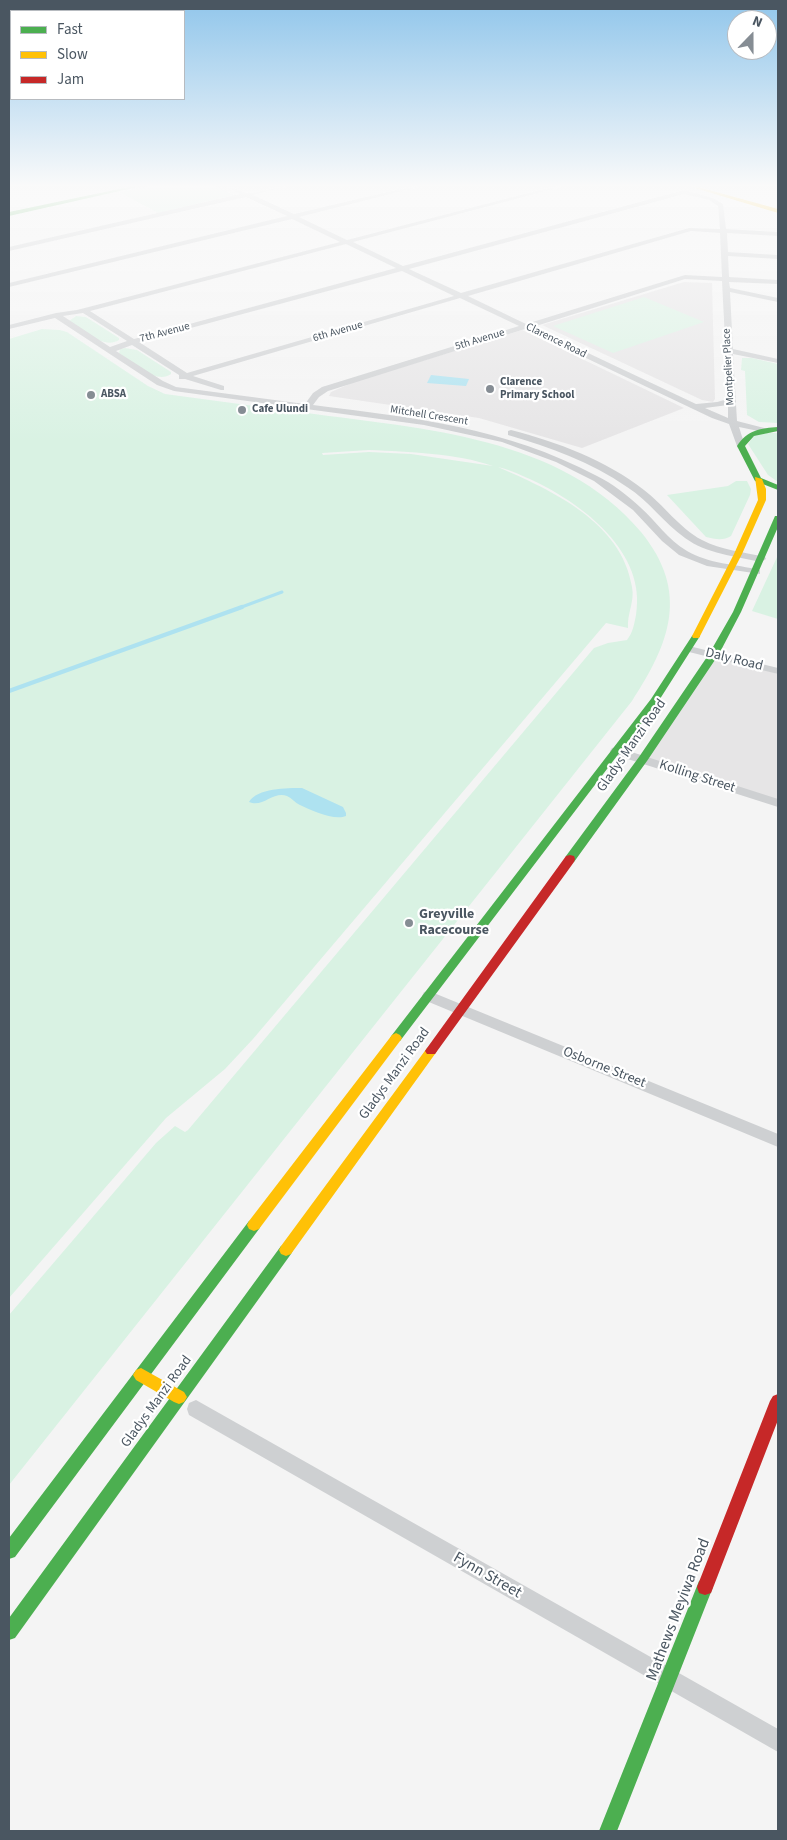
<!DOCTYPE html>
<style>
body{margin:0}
#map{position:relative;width:787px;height:1840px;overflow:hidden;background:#f4f4f4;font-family:"Source Sans 3",sans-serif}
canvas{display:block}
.frame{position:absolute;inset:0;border:10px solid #4a5661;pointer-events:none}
.legend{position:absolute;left:10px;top:10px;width:175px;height:90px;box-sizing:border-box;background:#fff;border:1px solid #b7bbc0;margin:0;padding:6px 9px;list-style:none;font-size:15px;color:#4a5661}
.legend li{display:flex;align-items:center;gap:10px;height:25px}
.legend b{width:25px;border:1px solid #b7bbc0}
.north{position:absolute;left:727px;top:10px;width:50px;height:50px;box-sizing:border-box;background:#fff;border:1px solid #b7bbc0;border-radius:50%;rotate:22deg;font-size:14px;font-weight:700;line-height:20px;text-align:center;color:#4a5661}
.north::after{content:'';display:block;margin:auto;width:18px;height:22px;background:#868d94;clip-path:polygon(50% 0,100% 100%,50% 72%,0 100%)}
</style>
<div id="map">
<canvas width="787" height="1840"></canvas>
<div class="frame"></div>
<ul class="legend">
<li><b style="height:6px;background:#4caf50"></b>Fast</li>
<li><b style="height:6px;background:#ffc107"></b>Slow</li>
<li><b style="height:6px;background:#c62828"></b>Jam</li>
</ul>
<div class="north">N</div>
</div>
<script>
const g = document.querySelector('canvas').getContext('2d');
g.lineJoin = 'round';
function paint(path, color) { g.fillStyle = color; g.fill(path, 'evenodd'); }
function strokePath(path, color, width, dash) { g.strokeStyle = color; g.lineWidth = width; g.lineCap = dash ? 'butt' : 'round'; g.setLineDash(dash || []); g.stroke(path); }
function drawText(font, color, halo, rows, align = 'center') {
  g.font = font + ' "Source Sans 3",sans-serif'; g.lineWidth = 4.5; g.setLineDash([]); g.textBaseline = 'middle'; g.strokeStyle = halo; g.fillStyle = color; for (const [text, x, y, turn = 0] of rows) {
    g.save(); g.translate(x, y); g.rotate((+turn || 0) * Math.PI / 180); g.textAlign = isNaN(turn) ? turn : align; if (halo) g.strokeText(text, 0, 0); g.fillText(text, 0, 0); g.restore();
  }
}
paint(new Path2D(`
 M 684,282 L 712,283 L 715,399 L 713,402 L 702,400 L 542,325 Z
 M 522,330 L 684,408 L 582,448 L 479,418 L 329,396 L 331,392 L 354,382 Z
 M 715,655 L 778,674 L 778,803 L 643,759 Z`), '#e6e5e6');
paint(new Path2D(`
 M 150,186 L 215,186 L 234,195 L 158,213 L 119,192 Z
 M 644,297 L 704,322 L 613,353 L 553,326 Z
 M 76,316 L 86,317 L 119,338 L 119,340 C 103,350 83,329 69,321 Z
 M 42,329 L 60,330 L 67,332 L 148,386 L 165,394 C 212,400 260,407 307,413 C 422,429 561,436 641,532 C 690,592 670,643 632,701 L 9,1485 L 9,1315 L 156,1143 L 175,1126 L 185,1132 L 188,1130 L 594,648 L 608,643 L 627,640 C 633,632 634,625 636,615 C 647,553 584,505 534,481 C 523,476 511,470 498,467 C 551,490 622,522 632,587 C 635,601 627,613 628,628 L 606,623 L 253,1039 L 225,1069 L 166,1118 L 9,1298 L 9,339 ZM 369,450 C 410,452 455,453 493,466 L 411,454 L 369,452 L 323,455 L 322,453 Z
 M 125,348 L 137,350 L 171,372 L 171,374 C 156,385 131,362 119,353 L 120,349 Z
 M 742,358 L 752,358 L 778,364 L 778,423 L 759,422 L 747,415 L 745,371 L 741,370 Z
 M 767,433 L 778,433 L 778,482 L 768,475 L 748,444 L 754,436 Z
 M 736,481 L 747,481 L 751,489 L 750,495 L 731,536 C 723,541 715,539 706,537 L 667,495 L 728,486 Z
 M 778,555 L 778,619 L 752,611 Z`), '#d9f2e3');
paint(new Path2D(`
 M 431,375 L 469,379 L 466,386 L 427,383 Z
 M 302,788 L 343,807 L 346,813 L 346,816 C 334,821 311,810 300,805 C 295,803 292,798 287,796 C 273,791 263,808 249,802 C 257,788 287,788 302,788 Z`), '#aee2f0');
strokePath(new Path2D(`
 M 239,608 L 282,592`), '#aee2f0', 3);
strokePath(new Path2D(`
 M 9,691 L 242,607`), '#aee2f0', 4.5);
paint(new Path2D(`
 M 225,186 C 234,186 240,192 248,193 C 260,193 275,186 288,186 L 253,195 L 294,214 L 413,186 L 423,186 L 299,217 L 347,240 L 555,186 L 565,186 L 353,242 L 403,266 L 684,190 L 713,198 L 723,204 L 726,229 L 778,232 L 778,236 L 727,233 L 728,252 L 778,255 L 778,259 L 728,256 L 729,277 L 778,280 L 778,284 L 729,282 L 730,288 L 778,298 L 778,302 L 730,292 L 733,349 L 778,359 L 778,363 L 733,354 L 737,421 L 772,430 L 768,433 L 739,427 L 745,446 L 744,448 L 738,448 L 737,446 L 729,424 L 712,418 L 525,329 L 328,391 L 319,397 L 313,405 C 416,418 504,427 597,476 C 612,483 628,496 640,507 C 656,521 668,540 687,551 C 709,564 735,564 760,570 L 760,574 L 707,566 L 679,555 L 662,541 L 633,510 L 594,481 L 556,462 L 502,442 L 424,425 L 174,391 L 157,385 L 55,318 L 9,329 L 9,325 L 56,313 L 77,310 L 340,242 L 292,219 L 9,287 L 9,283 L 287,216 L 246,197 L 9,251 L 9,247 L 240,194 ZM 684,194 L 709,200 L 718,206 L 720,229 L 689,228 L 461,293 L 409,269 ZM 691,231 L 720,233 L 722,277 L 685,275 L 526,324 L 468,296 ZM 346,244 L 396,268 L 134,339 L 90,311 ZM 402,271 L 454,296 L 187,373 L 139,342 ZM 685,279 L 722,281 L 728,399 L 717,402 L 696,404 L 533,327 ZM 460,298 L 519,326 L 322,387 L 313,393 L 305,404 L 176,387 L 163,381 L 116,351 L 132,345 L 179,375 L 179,379 L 185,379 L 221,390 L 224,390 L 224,386 L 193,376 ZM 83,313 L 127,341 L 110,347 L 63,316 ZM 728,405 L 728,418 L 705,408 Z
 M 511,430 C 557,442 606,460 644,490 C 664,505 679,528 702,540 C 721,550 744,552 765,557 L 766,559 L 761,562 C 735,556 707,554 685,538 C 664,523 649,501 627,487 C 591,462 550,447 508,435 L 508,431 Z
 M 689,646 L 778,668 L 778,674 L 685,651 L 684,649 L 685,647 Z
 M 616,747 L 778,799 L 778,807 L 612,754 L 610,751 L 612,748 Z
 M 429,991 L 778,1134 L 778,1147 L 424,1000 L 422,996 L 424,992 Z
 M 196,1400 L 778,1729 L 778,1752 L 189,1415 L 187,1409 L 189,1403 Z`), '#ced0d2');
paint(new Path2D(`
 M 133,186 L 142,186 L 9,216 L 9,212 Z
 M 778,427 L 778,431 L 754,436 L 745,446 L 761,478 L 778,485 L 778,490 L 755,481 L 737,446 C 747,430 761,428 778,427 Z
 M 775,516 L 778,516 L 778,527 L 741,612 L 719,654 L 647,761 L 574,862 L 566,862 L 565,859 L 566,856 L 639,757 L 709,654 L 733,612 Z
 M 696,633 L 700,636 L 658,702 L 400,1041 L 392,1041 L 390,1038 L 392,1035 L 651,699 L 692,636 Z
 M 254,1219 L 259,1221 L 261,1225 L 259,1229 L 15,1557 L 9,1559 L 9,1538 L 249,1221 Z
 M 286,1244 L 291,1246 L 293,1250 L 291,1254 L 15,1638 L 9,1640 L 9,1618 L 281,1246 Z
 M 705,1579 L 711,1581 L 713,1587 L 617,1831 L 599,1831 L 699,1581 Z`), '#4caf50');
paint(new Path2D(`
 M 688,186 L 695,186 L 778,209 L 778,213 Z
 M 755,477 L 762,479 L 766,489 L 766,500 L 742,554 L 700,636 L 699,638 L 693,638 L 692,636 L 734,554 L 758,500 Z
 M 396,1033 L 400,1035 L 402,1038 L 400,1041 L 259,1229 L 254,1231 L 249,1229 L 247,1225 L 249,1221 L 392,1035 Z
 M 431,1046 L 435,1048 L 437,1051 L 435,1054 L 291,1254 L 286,1256 L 281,1254 L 279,1250 L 281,1246 L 427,1048 Z
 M 141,1368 L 184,1392 L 187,1397 L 184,1402 L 179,1404 L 174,1402 L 136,1380 L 133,1375 L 136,1370 Z`), '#ffc107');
paint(new Path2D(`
 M 570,855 L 574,856 L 575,859 L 574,862 L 435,1054 L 427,1054 L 425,1051 L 427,1048 L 566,856 Z
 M 778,1394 L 778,1420 L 711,1593 L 705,1595 L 699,1593 L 697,1587 L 770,1401 L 773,1396 Z`), '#c62828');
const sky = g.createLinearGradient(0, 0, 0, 443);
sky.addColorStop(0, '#91c6eb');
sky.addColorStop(0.42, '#fafafa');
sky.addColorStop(1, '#fafafa00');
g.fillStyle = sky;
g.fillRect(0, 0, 787, 443);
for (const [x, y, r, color] of [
 [490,389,5,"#868d94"],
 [91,395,5,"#868d94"],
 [242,410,5,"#868d94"],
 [409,923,5,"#868d94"]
]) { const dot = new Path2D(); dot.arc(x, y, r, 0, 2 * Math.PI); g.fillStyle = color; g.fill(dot); strokePath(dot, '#fff', 2); }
drawText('11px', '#4a5661', '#fff', [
 ["6th Avenue",338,332,-16],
 ["7th Avenue",165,333,-15],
 ["5th Avenue",480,340,-17],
 ["Clarence Road",556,341,26],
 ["Montpelier Place",729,367,-93],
 ["Mitchell Crescent",429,416,9]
]);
drawText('bold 11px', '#4a5661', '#fff', [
 ["Clarence",500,383],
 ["Primary School",500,396],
 ["ABSA",101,395],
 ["Cafe Ulundi",252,410]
], 'left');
drawText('14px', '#4a5661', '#fff', [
 ["Daly Road",734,660,14],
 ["Gladys Manzi Road",632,746,-55],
 ["Kolling Street",697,777,18],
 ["Osborne Street",604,1068,22],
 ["Gladys Manzi Road",395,1074,-54],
 ["Gladys Manzi Road",157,1402,-54]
]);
drawText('bold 14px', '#4a5661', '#fff', [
 ["Greyville",419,915],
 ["Racecourse",419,931]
], 'left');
drawText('16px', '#4a5661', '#fff', [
 ["Fynn Street",487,1576,30],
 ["Mathews Meyiwa Road",679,1610,-69]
]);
</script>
